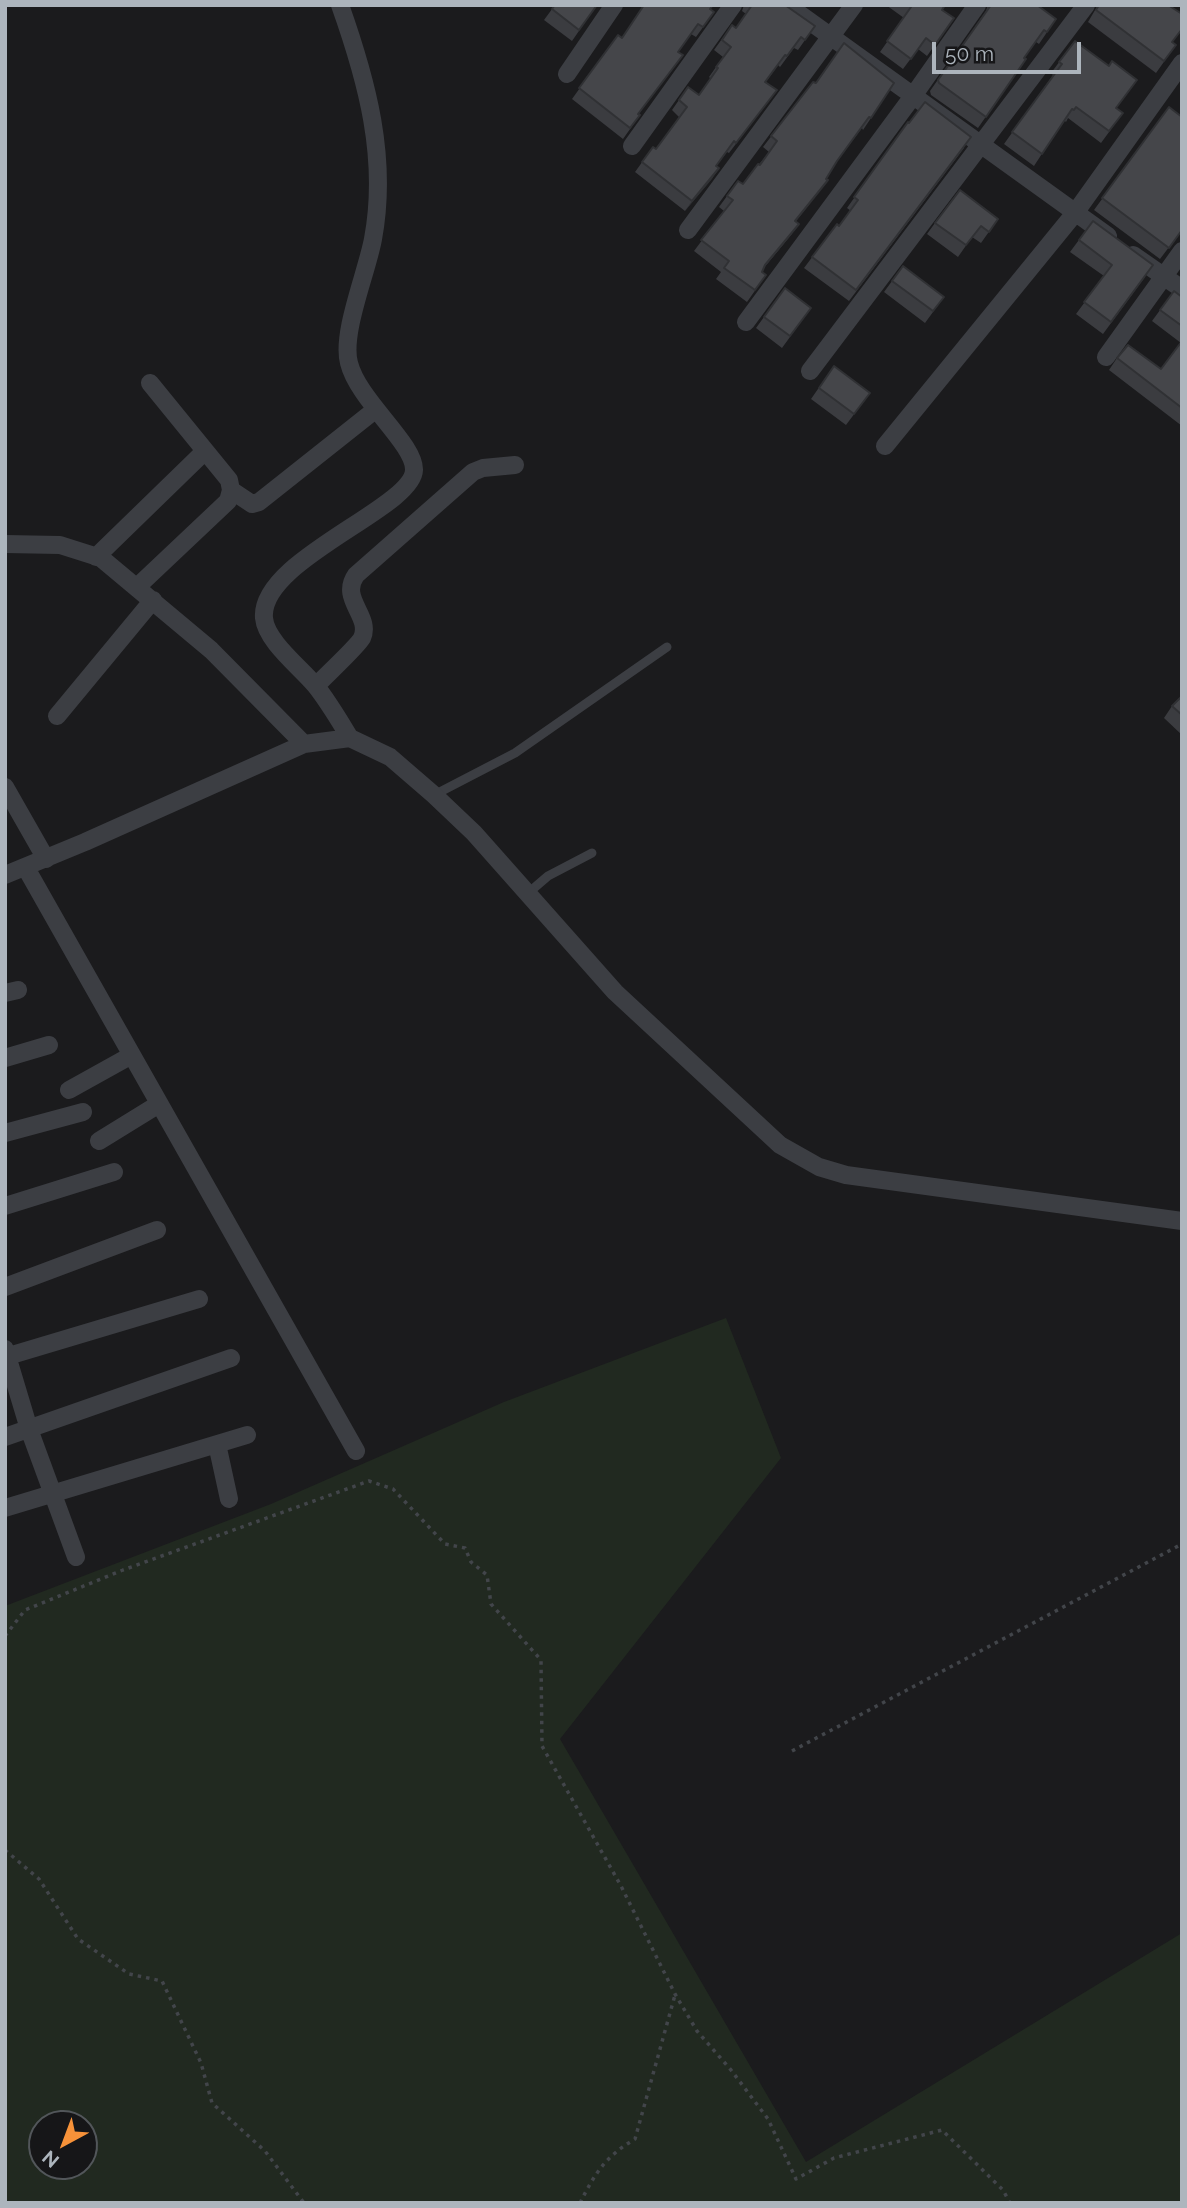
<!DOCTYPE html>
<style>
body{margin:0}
#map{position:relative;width:1187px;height:2208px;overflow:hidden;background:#1b1b1d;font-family:Raleway,sans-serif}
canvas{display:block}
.frame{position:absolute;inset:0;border:7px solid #adb5bd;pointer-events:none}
.north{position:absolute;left:28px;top:2110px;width:70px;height:70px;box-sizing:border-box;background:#161618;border:2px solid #52565a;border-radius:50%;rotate:221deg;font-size:19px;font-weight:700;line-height:28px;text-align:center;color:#adb5bd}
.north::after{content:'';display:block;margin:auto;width:24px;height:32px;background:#f79239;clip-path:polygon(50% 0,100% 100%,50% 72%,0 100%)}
.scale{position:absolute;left:932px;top:42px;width:149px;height:32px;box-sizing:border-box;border:4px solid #adb5bd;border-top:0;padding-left:9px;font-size:21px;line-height:24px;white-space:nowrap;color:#adb5bd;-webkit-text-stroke:5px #161618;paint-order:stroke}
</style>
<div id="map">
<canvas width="1187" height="2208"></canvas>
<div class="frame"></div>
<div class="north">N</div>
<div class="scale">50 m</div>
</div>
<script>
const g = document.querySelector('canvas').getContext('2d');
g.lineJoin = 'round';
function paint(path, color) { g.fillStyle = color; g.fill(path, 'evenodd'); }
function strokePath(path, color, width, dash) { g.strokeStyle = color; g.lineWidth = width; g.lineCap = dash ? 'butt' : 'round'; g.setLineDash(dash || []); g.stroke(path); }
paint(new Path2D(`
 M 726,1318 L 781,1458 L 560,1739 L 806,2162 L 1182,1933 L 1182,2203 L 5,2203 L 5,1606 L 271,1504 L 504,1402 ZM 42,2124 L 84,2124 L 84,2166 L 42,2166 Z`), '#212920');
strokePath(new Path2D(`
 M 5,1636 L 25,1610 L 123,1570 L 369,1481 L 393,1489 L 445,1544 L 465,1548 L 471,1562 L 487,1575 L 491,1604 L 541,1660 L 542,1746 L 621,1886 L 675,1994 L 697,2031 L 731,2070 L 768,2119 L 796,2179 L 834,2158 L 942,2130 L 1003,2190 L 1010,2203
 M 792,1751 L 1182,1544
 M 5,1850 L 39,1879 L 78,1939 L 129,1974 L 162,1981 L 201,2063 L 212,2103 L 265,2151 L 304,2203
 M 580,2203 C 595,2173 606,2156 635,2139 L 675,1995`), '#42454a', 3.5, [3.5, 5]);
strokePath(new Path2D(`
 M 434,795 L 515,753 L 667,647
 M 527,894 L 548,876 L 592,853`), '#3c3e43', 9);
strokePath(new Path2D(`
 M 340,5 C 367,81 388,158 373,239 C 367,272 341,333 349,363 C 358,400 415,444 414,470 C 413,508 259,560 264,618 C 266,641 300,667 315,685 C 328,701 339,720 350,738
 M 787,5 L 1108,236
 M 567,74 L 614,5
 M 632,146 L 733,5
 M 688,230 L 854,5
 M 1133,255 L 1182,289
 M 746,322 L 913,96 L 977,5
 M 1106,357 L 1182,251
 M 810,371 L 1086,5
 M 885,446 L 1075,213 L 1182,63
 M 231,490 L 252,504 L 259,502 L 375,410
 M 5,544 L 60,545 L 101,558 L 211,650 L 304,744
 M 96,557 L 205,451
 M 137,587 L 228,501 L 231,490 L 229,480 L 150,383
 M 316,686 C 325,676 357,647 362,638 C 372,616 339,599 356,575 L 473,472 L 483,468 L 515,465
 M 57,716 L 153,600
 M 5,787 L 46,859
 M 26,868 L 356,1451
 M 5,875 L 85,842 L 304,744 L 350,738 L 390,757 L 434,795 L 474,833 L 615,992 L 780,1145 L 819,1167 L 846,1175 L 1182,1221
 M 5,993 L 18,990
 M 5,1058 L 49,1045
 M 69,1090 L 132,1055
 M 5,1133 L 83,1112
 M 99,1141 L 159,1104
 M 5,1206 L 114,1172
 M 5,1287 L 157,1230
 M 5,1349 L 29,1429 L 76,1557
 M 5,1357 L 199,1299
 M 5,1437 L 231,1358
 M 217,1444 L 229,1499
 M 5,1508 L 247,1435`), '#3c3e43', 18);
paint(new Path2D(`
 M 555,5 L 597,5 L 572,41 L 544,20 Z
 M 744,5 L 785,5 L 815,26 L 798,50 L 794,48 L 780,67 L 778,65 L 766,82 L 777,90 L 729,153 L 727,152 L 716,166 L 719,168 L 685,211 L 635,172 L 653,147 L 656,149 L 679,117 L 672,110 L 688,87 L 699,95 L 711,79 L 709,77 L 723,57 L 714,50 L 732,25 L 736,28 L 746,14 L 742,11 Z
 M 886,5 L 946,5 L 942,10 L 954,18 L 927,56 L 918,49 L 903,69 L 880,52 L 904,18 Z
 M 988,5 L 1037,5 L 1056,19 L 1039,44 L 1036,42 L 1024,58 L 1026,59 L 978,128 L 931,95 L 930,91 L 986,11 Z
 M 1098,5 L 1168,5 L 1172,42 L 1176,45 L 1156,73 L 1088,22 Z
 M 711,9 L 714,12 L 696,37 L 691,34 L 678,52 L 639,114 L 640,115 L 623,139 L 572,99 L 618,35 L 621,37 Z
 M 1075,41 L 1116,108 L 1123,113 L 1101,143 L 1068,118 L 1066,122 L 1064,120 L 1034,166 L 1004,144 L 1053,75 L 1051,73 Z
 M 813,82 L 871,118 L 863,130 L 862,128 L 834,165 L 826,179 L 828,180 L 796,221 L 791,235 L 763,269 L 762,272 L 766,275 L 747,302 L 716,279 L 721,272 L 694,251 L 724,211 L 719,207 L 738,181 L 743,184 L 769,152 L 763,147 Z
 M 1169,107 L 1182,230 L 1160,259 L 1094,210 Z
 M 908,122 L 964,148 L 849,301 L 804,268 L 837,224 L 839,226 L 851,211 L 847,208 Z
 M 998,219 L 981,243 L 972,237 L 958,257 L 927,234 L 935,223 Z
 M 1093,221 L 1145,277 L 1103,334 L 1076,314 L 1104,276 L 1070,252 Z
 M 903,266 L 944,297 L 925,323 L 884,292 Z
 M 785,288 L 811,308 L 782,348 L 756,328 Z
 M 1174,291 L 1182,297 L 1182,426 L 1109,370 L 1117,358 L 1161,369 L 1181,343 L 1152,321 Z
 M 834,366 L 870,393 L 846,425 L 811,399 Z
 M 1182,696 L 1182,735 L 1164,718 L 1172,706 Z`), '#3b3c40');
paint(new Path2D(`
 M 719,168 L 712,179 L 685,211 L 692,201 Z
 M 799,224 L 791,235 L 757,276 L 765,265 Z`), '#303134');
const building = new Path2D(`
 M 555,5 L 597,5 L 579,30 L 552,9 Z
 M 644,5 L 713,5 L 710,9 L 714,12 L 703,27 L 698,24 L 678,52 L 683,55 L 638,114 L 640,115 L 630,128 L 579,88 L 618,35 L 622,38 Z
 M 752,5 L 785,5 L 815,26 L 805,40 L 801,37 L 787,56 L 785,55 L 765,82 L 777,90 L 736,143 L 734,141 L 716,166 L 719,168 L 692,201 L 642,162 L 653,147 L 656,149 L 687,107 L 679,100 L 688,87 L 699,95 L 718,68 L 716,67 L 731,47 L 722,40 L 732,25 L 736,28 Z
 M 908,5 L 945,5 L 942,10 L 954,18 L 935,45 L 926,38 L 911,59 L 887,41 L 911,7 Z
 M 991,5 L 1037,5 L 1056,19 L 1047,32 L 1044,30 L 1024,58 L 1026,59 L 986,117 L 939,83 L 938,80 Z
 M 1099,5 L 1168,5 L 1182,14 L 1182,29 L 1172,42 L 1176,45 L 1164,61 L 1096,10 Z
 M 1075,41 L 1109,66 L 1112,61 L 1137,80 L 1116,108 L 1123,113 L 1109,131 L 1076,107 L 1074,110 L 1072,109 L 1042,154 L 1012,132 L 1062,64 L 1059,62 Z
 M 844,43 L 894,83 L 871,118 L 869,117 L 837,161 L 826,179 L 828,180 L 795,221 L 799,224 L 765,265 L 762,272 L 766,275 L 755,290 L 724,268 L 729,261 L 701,240 L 733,200 L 727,196 L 738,181 L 743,184 L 758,164 L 760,165 L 777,141 L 771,136 L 813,82 L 816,83 Z
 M 925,102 L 971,137 L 856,290 L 812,257 L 837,224 L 839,226 L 858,200 L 854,197 L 908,122 L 909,123 Z
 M 1169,107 L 1182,117 L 1182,230 L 1169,248 L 1102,198 Z
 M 960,190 L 998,219 L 989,232 L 981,226 L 966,245 L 935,223 Z
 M 1093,221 L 1153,265 L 1111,322 L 1084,302 L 1112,265 L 1079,240 Z
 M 903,266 L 944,297 L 933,311 L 892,281 Z
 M 785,288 L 811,308 L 790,336 L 764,317 Z
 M 1174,291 L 1182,297 L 1182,326 L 1160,310 Z
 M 1182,341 L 1182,408 L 1117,358 L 1128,345 L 1161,369 Z
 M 834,366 L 870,393 L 854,414 L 819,388 Z
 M 1182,696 L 1182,715 L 1172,706 Z`);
paint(building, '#45464a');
strokePath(building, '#303134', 2);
</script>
